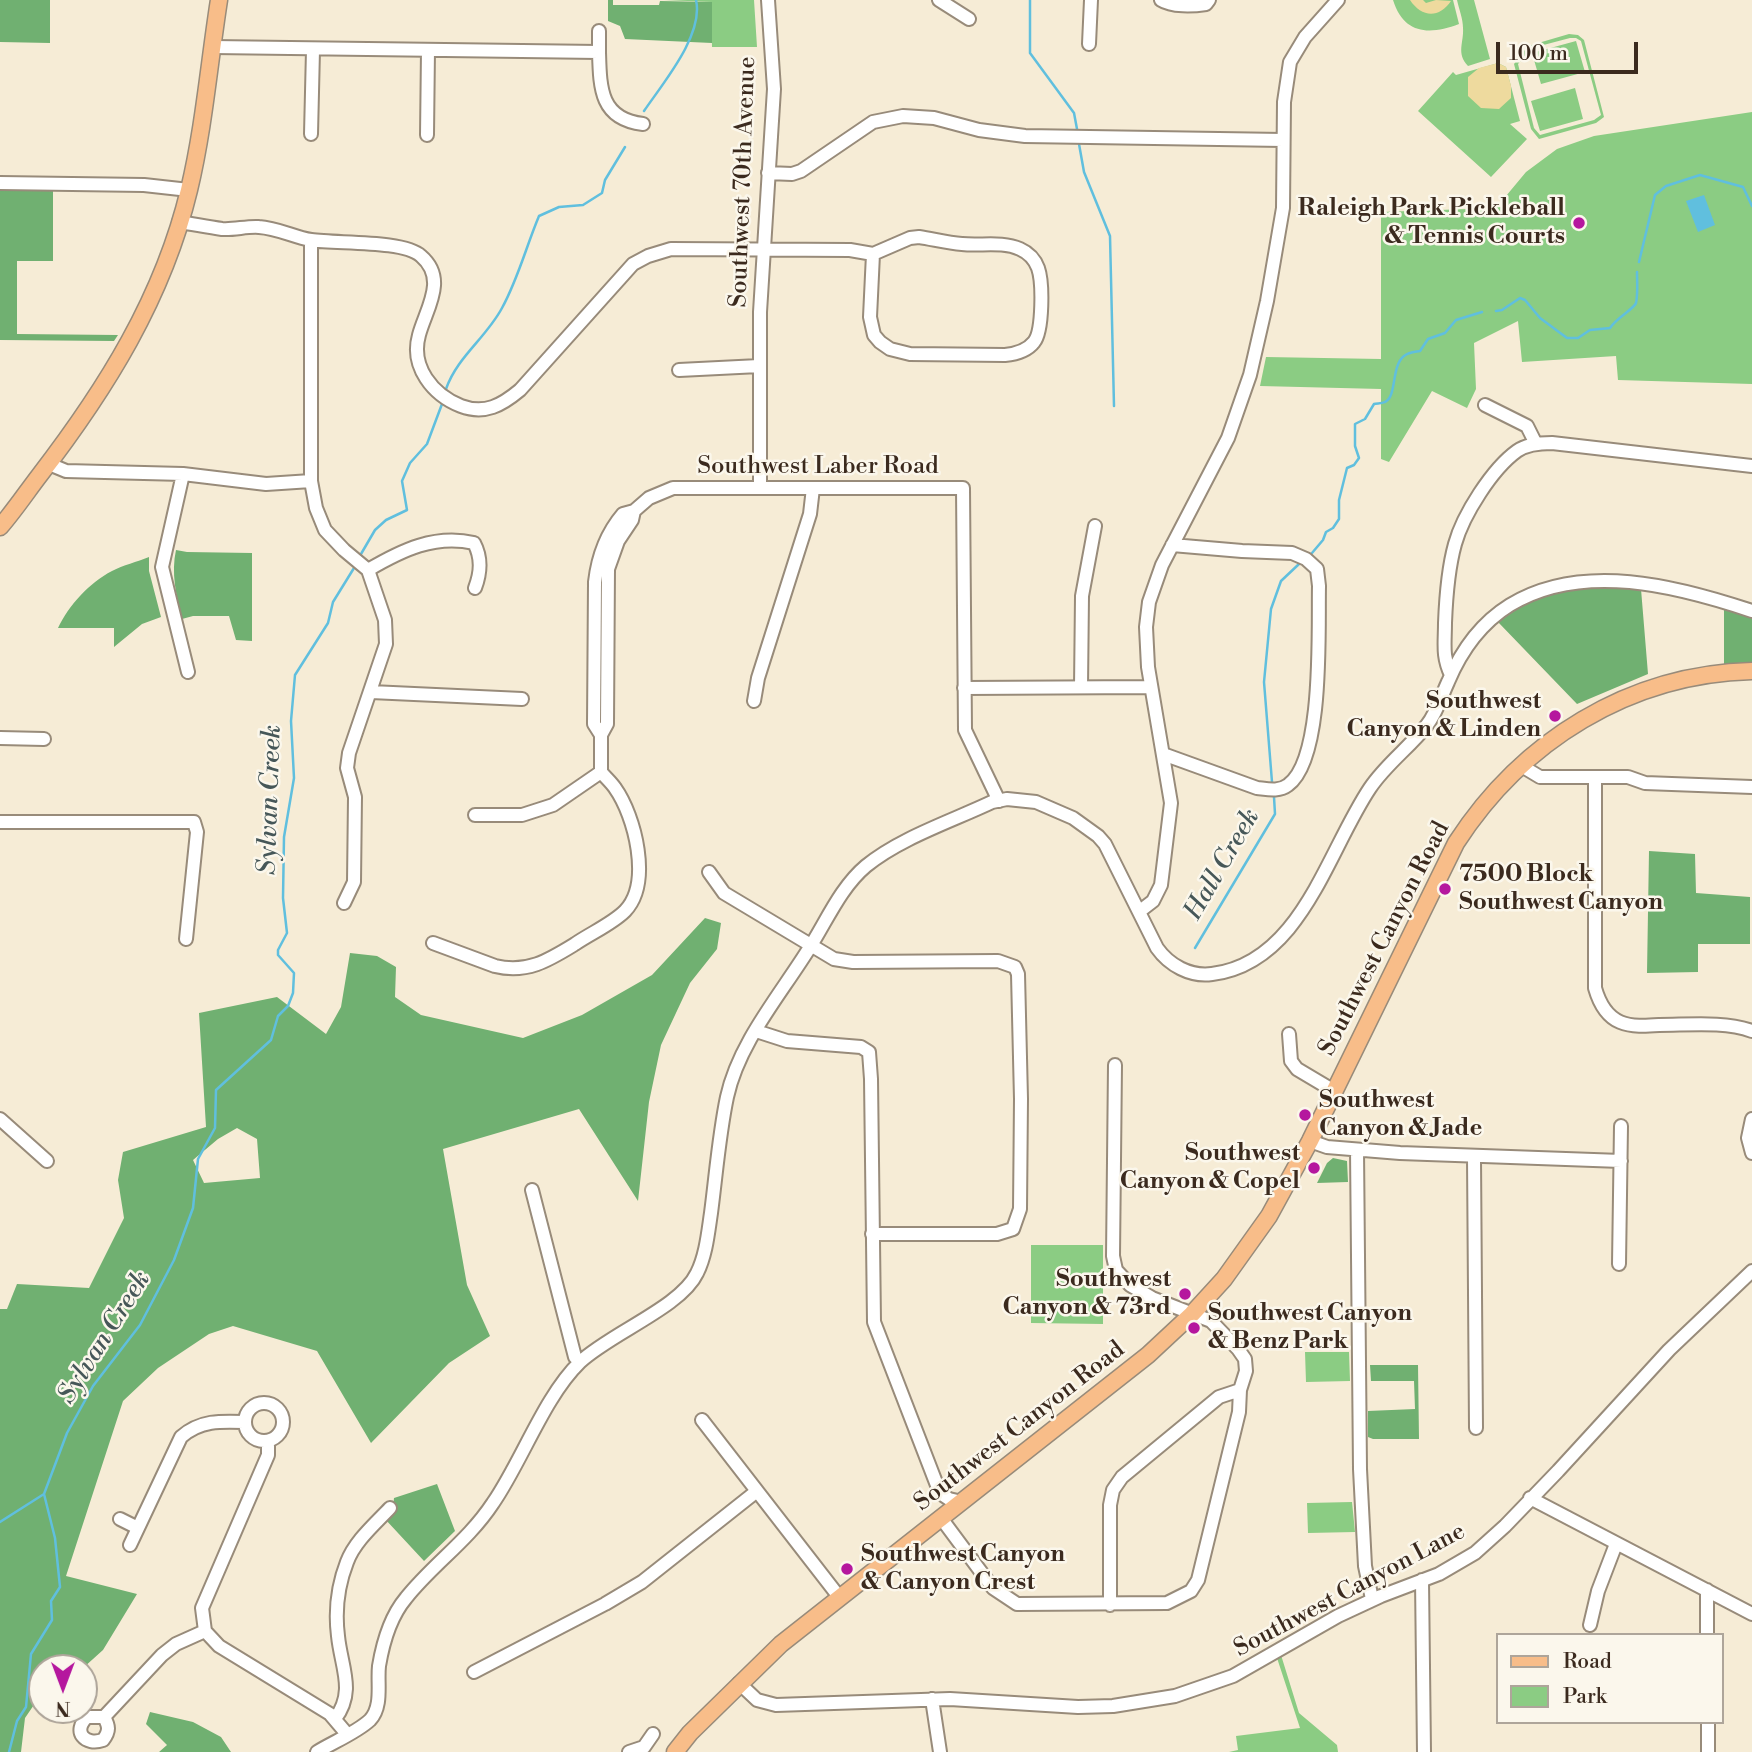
<!DOCTYPE html>
<style>
body{margin:0}
#map{position:relative;width:1752px;height:1752px;overflow:hidden;background:#f6ecd6;font-family:"Libre Bodoni",serif}
canvas{display:block}
.legend{position:absolute;left:1496px;top:1633px;width:228px;height:91px;box-sizing:border-box;background:#fbf7ec;border:2px solid #aea59a;margin:0;padding:9px 12px;list-style:none;font-size:21px;color:#3b2a1e}
.legend li{display:flex;align-items:center;gap:14px;height:35px}
.legend b{width:35px;border:2px solid #aea59a}
.north{position:absolute;left:28px;top:1654px;width:70px;height:70px;box-sizing:border-box;background:#fbf7ec;border:2px solid #aea59a;border-radius:50%;rotate:180deg;font-size:19px;font-weight:700;line-height:28px;text-align:center;color:#3b2a1e}
.north::after{content:'';display:block;margin:auto;width:24px;height:32px;background:#b5179e;clip-path:polygon(50% 0,100% 100%,50% 72%,0 100%)}
.scale{position:absolute;left:1496px;top:42px;width:142px;height:32px;box-sizing:border-box;border:4px solid #3b2a1e;border-top:0;padding-left:9px;font-size:21px;line-height:24px;white-space:nowrap;color:#3b2a1e;-webkit-text-stroke:5px #fbf7ec;paint-order:stroke}
</style>
<div id="map">
<canvas width="1752" height="1752"></canvas>
<ul class="legend">
<li><b style="height:9px;background:#f8bd89"></b>Road</li>
<li><b style="height:19px;background:#8bcc83"></b>Park</li>
</ul>
<div class="north">N</div>
<div class="scale">100 m</div>
</div>
<script>
const g = document.querySelector('canvas').getContext('2d');
g.lineJoin = 'round';
function paint(path, color) { g.fillStyle = color; g.fill(path, 'evenodd'); }
function strokePath(path, color, width, dash) { g.strokeStyle = color; g.lineWidth = width; g.lineCap = dash ? 'butt' : 'round'; g.setLineDash(dash || []); g.stroke(path); }
function drawText(font, color, halo, rows, align = 'center') {
  g.font = font + ' "Libre Bodoni",serif'; g.lineWidth = 5; g.setLineDash([]); g.textBaseline = 'middle'; g.strokeStyle = halo; g.fillStyle = color; for (const [text, x, y, turn = 0] of rows) {
    g.save(); g.translate(x, y); g.rotate((+turn || 0) * Math.PI / 180); g.textAlign = isNaN(turn) ? turn : align; if (halo) g.strokeText(text, 0, 0); g.fillText(text, 0, 0); g.restore();
  }
}
paint(new Path2D(`
 M 664,0 L 754,0 L 757,47 L 712,47 L 711,2 Z
 M 1393,0 L 1453,0 L 1459,24 C 1430,35 1404,35 1393,0 Z
 M 1457,0 L 1474,0 L 1490,59 L 1468,66 C 1456,53 1464,43 1463,28 C 1463,19 1459,9 1457,0 Z
 M 1569,34 L 1578,35 L 1584,40 L 1604,117 L 1596,123 L 1539,139 L 1531,129 L 1514,64 L 1528,46 ZM 1570,38 L 1576,38 L 1581,41 L 1601,115 L 1594,120 L 1540,135 L 1534,128 L 1518,64 L 1532,48 Z
 M 1576,41 L 1585,72 L 1541,84 L 1532,53 Z
 M 1498,63 L 1506,67 L 1520,121 L 1510,124 L 1527,139 L 1491,177 L 1418,111 L 1453,72 L 1456,75 Z
 M 1575,88 L 1583,119 L 1540,131 L 1531,101 Z
 M 1752,112 L 1752,384 L 1618,380 L 1616,356 L 1522,362 L 1518,321 L 1474,343 L 1476,389 L 1467,408 L 1432,391 L 1389,462 L 1381,459 L 1381,389 L 1260,386 L 1266,357 L 1381,359 L 1381,212 L 1496,208 L 1526,172 L 1557,149 L 1594,136 Z
 M 1031,1245 L 1103,1245 L 1103,1324 L 1031,1323 Z
 M 1305,1352 L 1349,1352 L 1350,1381 L 1306,1382 Z
 M 1352,1502 L 1355,1532 L 1308,1533 L 1307,1503 Z
 M 1281,1655 L 1299,1713 L 1337,1745 L 1338,1752 L 1229,1752 L 1238,1750 L 1236,1736 L 1300,1728 L 1277,1658 Z`), '#8bcc83');
paint(new Path2D(`
 M 0,0 L 50,0 L 50,43 L 0,42 Z
 M 608,0 L 613,0 L 613,5 L 659,5 L 660,1 L 712,2 L 712,43 L 625,39 L 620,26 L 608,21 Z
 M 0,191 L 53,191 L 53,261 L 17,261 L 17,334 L 118,335 L 114,341 L 0,340 Z
 M 176,550 L 187,552 L 252,553 L 252,641 L 236,640 L 229,616 L 193,616 L 182,619 C 176,595 171,573 176,550 Z
 M 149,557 L 149,571 L 161,617 L 142,624 L 114,647 L 114,628 L 58,628 C 69,605 89,583 112,571 C 123,565 137,562 149,557 Z
 M 1578,586 L 1641,589 L 1648,674 L 1577,704 L 1498,622 L 1535,597 Z
 M 1724,606 L 1752,616 L 1752,662 L 1724,664 Z
 M 1649,851 L 1695,854 L 1696,893 L 1750,897 L 1750,944 L 1698,944 L 1698,972 L 1647,973 Z
 M 705,918 L 721,923 L 717,949 L 690,983 L 661,1045 L 649,1102 L 638,1201 L 579,1109 L 443,1149 L 467,1285 L 490,1336 L 449,1363 L 371,1443 L 317,1351 L 233,1326 L 209,1334 L 158,1368 L 123,1401 L 66,1576 L 137,1594 L 103,1650 L 83,1668 L 42,1668 L 42,1693 L 25,1718 L 21,1752 L 0,1752 L 0,1309 L 7,1309 L 17,1284 L 89,1288 L 124,1218 L 118,1180 L 123,1152 L 206,1127 L 199,1013 L 277,997 L 326,1034 L 341,1007 L 350,953 L 377,956 L 396,967 L 395,997 L 421,1015 L 523,1038 L 582,1015 L 652,975 ZM 237,1128 L 257,1139 L 260,1178 L 204,1183 L 193,1160 L 218,1139 Z
 M 1333,1158 L 1347,1161 L 1348,1182 L 1317,1183 L 1327,1163 Z
 M 1370,1365 L 1418,1365 L 1419,1439 L 1373,1439 L 1368,1437 L 1368,1411 L 1415,1409 L 1414,1381 L 1371,1381 Z
 M 437,1484 L 455,1531 L 424,1561 L 385,1519 L 393,1508 L 394,1498 Z
 M 150,1712 L 193,1722 L 221,1737 L 231,1752 L 159,1752 L 167,1745 L 146,1724 Z`), '#70b071');
paint(new Path2D(`
 M 1410,0 L 1423,0 L 1426,3 L 1436,0 L 1451,1 C 1439,19 1421,17 1410,0 Z
 M 1498,63 L 1506,67 L 1511,86 L 1511,98 L 1499,109 L 1481,108 L 1468,96 L 1468,77 L 1479,68 Z`), '#eeda9e');
paint(new Path2D(`
 M 1704,195 L 1715,225 L 1698,232 L 1686,201 Z`), '#60bfde');
strokePath(new Path2D(`
 M 1030,0 L 1030,53 L 1074,113 L 1077,129
 M 644,111 C 663,83 704,35 696,0
 M 1079,144 L 1084,172 L 1110,236 L 1114,406
 M 1639,262 L 1655,195 L 1666,186 L 1700,175 L 1743,187 L 1752,206
 M 1496,311 L 1502,310 L 1520,298 L 1525,300 L 1540,318 L 1567,338 L 1578,338 L 1590,330 L 1610,328 C 1616,318 1634,309 1636,303 C 1638,295 1637,281 1637,272
 M 446,389 C 457,357 486,338 502,308 C 518,279 526,247 539,216 L 559,207 L 583,205 L 602,193 L 605,180 L 625,147
 M 1312,553 L 1323,540 L 1326,532 L 1333,528 L 1339,519 L 1339,500 L 1347,468 L 1354,465 L 1359,458 L 1355,446 L 1355,424 L 1365,419 L 1374,404 C 1377,403 1381,404 1385,402 C 1397,397 1391,366 1404,356 C 1409,352 1415,352 1420,351 L 1428,339 L 1445,333 L 1456,320 L 1482,312
 M 361,554 L 375,530 L 386,520 L 407,510 L 402,481 L 410,463 L 427,444 L 442,404
 M 1272,782 L 1264,682 L 1271,609 L 1281,581 L 1299,564
 M 1195,948 L 1275,814 L 1274,797
 M 0,1522 L 44,1494
 M 9,1752 L 17,1721 L 26,1707 L 31,1654 L 52,1620 L 51,1601 L 60,1587 L 55,1538 L 44,1494 L 67,1433 L 93,1386 L 140,1325 L 174,1260 L 193,1208 L 198,1159 L 215,1128 L 216,1090 L 271,1040 L 278,1016 L 288,1006 L 293,993 L 294,973 L 278,955 L 278,950 L 287,933 L 283,898 L 284,837 L 294,778 L 291,721 L 295,675 L 328,623 L 333,602 L 354,568`), '#60bfde', 2.5);
const minor = new Path2D(`
 M 939,0 L 969,19
 M 1161,0 C 1172,7 1193,6 1206,4 L 1209,0
 M 599,31 L 599,52
 M 1089,44 L 1091,0
 M 213,47 L 599,52 C 600,88 600,119 643,124
 M 311,134 L 313,50
 M 427,135 L 428,50
 M 768,173 L 792,174 L 801,171 L 873,122 L 903,116 L 934,118 L 979,130 L 1025,136 L 1283,140
 M 0,183 L 144,185 L 189,190
 M 179,222 C 193,224 207,227 222,229 C 234,230 247,226 259,227 C 277,228 294,237 311,240 C 337,244 404,240 421,256 C 448,279 426,309 419,335 C 410,367 433,395 461,406 C 485,415 502,405 520,390 L 633,264 L 648,256 L 671,249 L 850,250 L 873,254
 M 919,237 C 933,239 947,243 962,244 C 981,246 1002,241 1020,249 C 1029,253 1035,260 1038,268 C 1043,282 1043,331 1034,342 C 1027,351 1015,354 1005,355 L 910,354 L 890,349 L 880,342 L 874,335 L 870,317 L 873,254 L 910,238 Z
 M 311,240 L 311,481 L 316,508 L 325,530 L 344,550 L 368,570 L 385,620 L 386,644 L 349,753 L 347,768 L 355,797 L 354,882 L 344,903
 M 679,370 L 759,366
 M 1485,405 L 1527,426 L 1536,444
 M 49,464 L 66,471 L 183,474 L 266,484 L 311,481
 M 183,474 L 162,567 L 188,672
 M 760,488 L 760,312 L 774,89 L 768,0
 M 368,570 C 402,550 435,534 474,543 C 482,558 481,572 475,588
 M 1451,675 C 1442,656 1445,644 1445,623 C 1446,597 1448,569 1455,544 C 1463,515 1492,469 1517,451 C 1527,444 1540,443 1552,443 L 1752,466
 M 1081,687 L 1082,596 L 1095,526
 M 964,688 L 1151,687
 M 371,692 L 522,699
 M 754,701 L 758,678 L 810,514 L 813,488
 M 601,735 L 594,724 L 595,582 C 598,556 606,534 623,514 L 634,511 L 649,498 L 673,488 L 963,488 L 965,730 L 999,801
 M 0,738 L 44,739
 M 1163,754 L 1257,788 C 1267,789 1279,792 1288,785 C 1324,759 1318,630 1319,586 L 1317,569 L 1306,559 L 1292,553 L 1242,551 L 1172,545
 M 1520,765 L 1540,777 L 1628,777 L 1645,783 L 1752,787
 M 1595,777 L 1595,988 C 1599,1002 1606,1016 1620,1022 C 1632,1027 1646,1026 1659,1025 C 1689,1025 1724,1021 1752,1031
 M 475,815 L 522,815 L 553,805 L 601,772
 M 0,822 L 194,822 L 197,832 L 186,939
 M 709,872 L 724,893 L 834,959 L 853,962 L 998,961 L 1015,967 L 1018,974 L 1021,1099 L 1020,1209 L 1013,1229 L 997,1234 L 872,1234
 M 1140,911 L 1153,901 L 1161,885 L 1171,803 L 1148,667 L 1146,627 L 1149,602 L 1162,565 L 1228,438 L 1250,375 L 1267,301 L 1283,208 L 1284,102 L 1290,62 L 1305,37 L 1338,0
 M 433,943 L 495,966 C 527,974 549,960 575,944 C 591,933 612,924 625,911 C 652,883 635,816 615,788 C 611,782 605,777 601,772 L 601,735 L 607,724 L 608,569 L 618,541 L 632,520 L 634,511
 M 756,1031 L 787,1041 L 861,1047 L 869,1052 L 871,1079 L 874,1322 L 940,1493 L 949,1499 L 962,1502
 M 1289,1034 L 1291,1061 L 1297,1069 L 1334,1091
 M 0,1119 L 47,1161
 M 1752,1119 L 1748,1138 L 1752,1153
 M 1310,1141 L 1327,1147 L 1400,1153 L 1621,1161
 M 1357,1150 L 1360,1469 L 1365,1566 L 1372,1599
 M 1474,1158 L 1476,1428
 M 532,1190 L 575,1357 L 580,1362
 M 1619,1264 L 1621,1126
 M245 1422a19 19 0 1 1 38 0a19 19 0 1 1-38 0Z
 M 702,1420 L 840,1598
 M 268,1441 L 268,1455 L 202,1608 L 205,1631 L 219,1646 L 330,1714 L 347,1734
 M 1530,1498 L 1752,1614
 M 941,1518 L 993,1588 L 1017,1604 L 1167,1603 L 1191,1591 L 1198,1580 L 1239,1412 L 1240,1390 L 1246,1371 L 1245,1359 L 1238,1349 L 1211,1321 L 1152,1298 L 1130,1285 L 1116,1270 L 1113,1256 L 1115,1065
 M 120,1519 L 138,1528
 M 130,1545 L 181,1437 C 200,1420 221,1421 245,1422
 M 1422,1580 L 1424,1752
 M 1110,1605 L 1110,1505 L 1113,1490 L 1122,1477 L 1219,1397 L 1240,1390
 M 1590,1625 L 1598,1591 L 1616,1544
 M 1707,1635 L 1707,1590
 M 474,1672 L 605,1604 L 642,1582 L 757,1491
 M 739,1683 L 757,1700 L 776,1705 L 950,1699 L 1078,1707 L 1113,1706 L 1175,1696 L 1233,1676 L 1338,1616 L 1381,1596 L 1439,1574 L 1475,1553 L 1505,1526 L 1558,1471 L 1669,1350 L 1752,1271
 M 932,1699 L 940,1752
 M 104,1717 C 109,1726 110,1731 103,1740 C 85,1746 72,1732 87,1717 L 104,1717 L 162,1655 L 176,1644 L 205,1631
 M 335,1719 C 356,1691 341,1667 338,1636 C 335,1612 338,1585 347,1562 C 355,1541 374,1525 390,1508
 M 1708,1722 L 1708,1752
 M 317,1752 C 333,1742 356,1733 370,1720 C 383,1706 377,1683 379,1666 C 383,1642 390,1617 406,1598 C 433,1564 468,1541 493,1503 C 522,1461 544,1397 580,1362 C 611,1333 681,1307 697,1273 C 706,1255 708,1233 711,1213 C 716,1175 719,1135 727,1097 C 739,1042 781,994 810,947 C 827,920 841,887 866,866 C 900,838 952,821 992,802 L 1007,799 L 1036,802 L 1073,818 L 1098,836 L 1105,844 L 1157,948 C 1169,965 1190,977 1212,974 C 1301,963 1327,852 1370,788 C 1386,764 1410,747 1427,725 C 1437,712 1441,697 1448,682 C 1461,651 1481,623 1510,605 C 1582,561 1677,586 1752,611
 M 629,1752 L 644,1747 L 653,1734`);
const major = new Path2D(`
 M 0,527 C 14,511 26,493 39,476 C 106,389 163,298 189,190 C 204,127 209,64 219,0
 M 675,1752 L 690,1733 L 781,1644 L 1148,1355 L 1192,1314 L 1224,1279 L 1269,1216 L 1310,1141 L 1456,843 C 1522,741 1629,674 1752,671`);
strokePath(minor, '#988b7a', 16);
strokePath(major, '#988b7a', 19);
strokePath(minor, '#fff', 12);
strokePath(major, '#f8bd89', 16);
for (const [x, y, r, color] of [
 [1579,223,7,"#b5179e"],
 [1555,716,7,"#b5179e"],
 [1445,889,7,"#b5179e"],
 [1305,1115,7,"#b5179e"],
 [1314,1168,7,"#b5179e"],
 [1185,1294,7,"#b5179e"],
 [1194,1328,7,"#b5179e"],
 [847,1569,7,"#b5179e"]
]) { const dot = new Path2D(); dot.arc(x, y, r, 0, 2 * Math.PI); g.fillStyle = color; g.fill(dot); strokePath(dot, '#fbf7ec', 2.5); }
drawText('24px', '#3b2a1e', '#fbf7ec', [
 ["Southwest 70th Avenue",744,182,-88],
 ["Southwest Laber Road",818,467],
 ["Southwest Canyon Road",1385,939,-63],
 ["Southwest Canyon Road",1020,1427,-38],
 ["Southwest Canyon Lane",1350,1591,-28]
]);
drawText('bold 24px', '#3b2a1e', '#fbf7ec', [
 ["Raleigh Park Pickleball",1565,209],
 ["& Tennis Courts",1565,237],
 ["Southwest",1541,702],
 ["Canyon & Linden",1541,730],
 ["7500 Block",1459,875,"left"],
 ["Southwest Canyon",1459,903,"left"],
 ["Southwest",1319,1101,"left"],
 ["Canyon & Jade",1319,1129,"left"],
 ["Southwest",1300,1154],
 ["Canyon & Copel",1300,1182],
 ["Southwest",1171,1280],
 ["Canyon & 73rd",1171,1308],
 ["Southwest Canyon",1208,1314,"left"],
 ["& Benz Park",1208,1342,"left"],
 ["Southwest Canyon",861,1555,"left"],
 ["& Canyon Crest",861,1583,"left"]
], 'right');
drawText('italic 26px', '#465758', '#fbf7ec', [
 ["Sylvan Creek",271,800,-88],
 ["Hall Creek",1223,865,-60],
 ["Sylvan Creek",105,1338,-58]
]);
</script>
